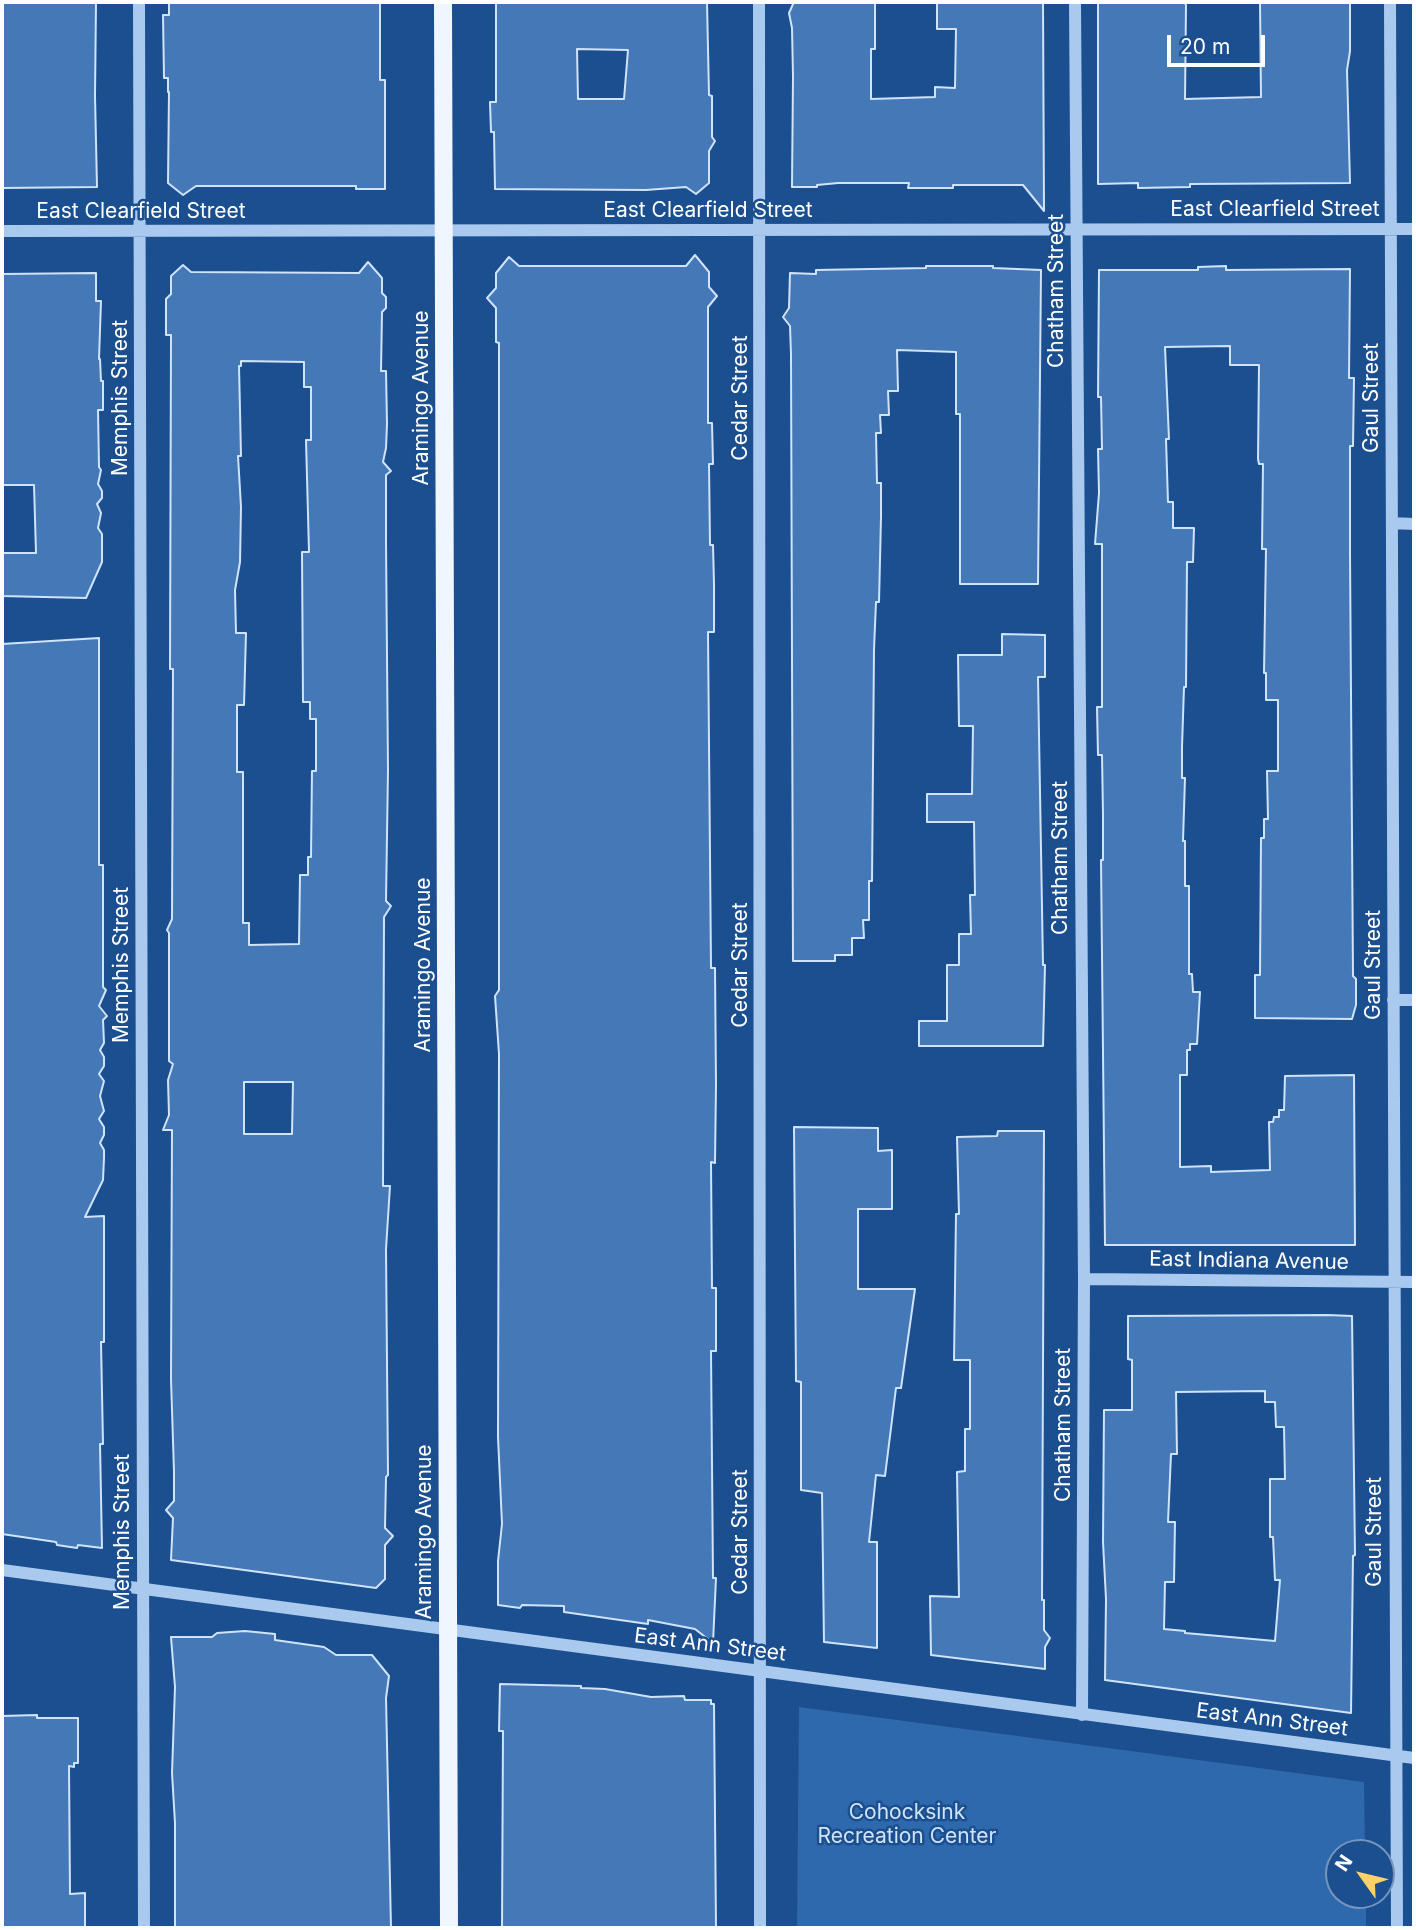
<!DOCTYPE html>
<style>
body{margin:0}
#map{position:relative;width:1416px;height:1930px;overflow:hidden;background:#1b4f8f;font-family:Inter,sans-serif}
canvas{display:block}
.frame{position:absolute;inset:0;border:4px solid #fff;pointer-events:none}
.north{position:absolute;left:1325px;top:1839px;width:70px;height:70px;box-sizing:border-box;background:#1b4f8f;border:2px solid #7695bc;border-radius:50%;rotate:304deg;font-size:19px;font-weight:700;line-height:28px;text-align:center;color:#fff}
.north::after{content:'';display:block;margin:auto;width:24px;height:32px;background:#ffd166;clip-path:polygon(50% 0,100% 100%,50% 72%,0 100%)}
.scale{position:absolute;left:1167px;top:35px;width:98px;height:32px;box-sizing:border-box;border:4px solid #fff;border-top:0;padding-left:9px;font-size:21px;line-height:24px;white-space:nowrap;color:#fff;-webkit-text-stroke:5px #1b4f8f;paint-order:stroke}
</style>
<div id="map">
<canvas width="1416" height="1930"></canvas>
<div class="frame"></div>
<div class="north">N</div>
<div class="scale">20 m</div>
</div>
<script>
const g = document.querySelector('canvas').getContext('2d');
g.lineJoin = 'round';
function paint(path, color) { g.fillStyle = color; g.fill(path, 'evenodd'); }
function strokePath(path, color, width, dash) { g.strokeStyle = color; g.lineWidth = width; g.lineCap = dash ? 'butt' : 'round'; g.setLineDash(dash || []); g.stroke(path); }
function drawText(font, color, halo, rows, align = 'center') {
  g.font = font + ' Inter,sans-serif'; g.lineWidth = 5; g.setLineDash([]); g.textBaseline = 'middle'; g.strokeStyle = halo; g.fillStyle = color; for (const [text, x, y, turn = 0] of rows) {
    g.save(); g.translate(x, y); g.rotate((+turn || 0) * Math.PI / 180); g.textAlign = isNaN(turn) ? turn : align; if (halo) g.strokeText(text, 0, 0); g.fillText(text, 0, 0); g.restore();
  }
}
paint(new Path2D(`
 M 799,1707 L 1364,1782 L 1365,1853 L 1339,1853 L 1339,1895 L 1366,1895 L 1366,1928 L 797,1928 Z`), '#2e69ad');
const building = new Path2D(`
 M 2,2 L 96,2 L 95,96 L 97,187 L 2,188 Z
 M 169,2 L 380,2 L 380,80 L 385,80 L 385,189 L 356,189 L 356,186 L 196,186 L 183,195 L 168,183 L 169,92 L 168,92 L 168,78 L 164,78 L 163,15 L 169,15 Z
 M 496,2 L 707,2 L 709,95 L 712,96 L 712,137 L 715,141 L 709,151 L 709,183 L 696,194 L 686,187 L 646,190 L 495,189 L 494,132 L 491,132 L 490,102 L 496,102 ZM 577,49 L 628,50 L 624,99 L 578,99 Z
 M 794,2 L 875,2 L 875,49 L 871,49 L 871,99 L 935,97 L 935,87 L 955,88 L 956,29 L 937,29 L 937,2 L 1043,2 L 1044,211 L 1023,185 L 953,185 L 953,188 L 908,188 L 909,183 L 838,183 L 817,185 L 817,187 L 792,187 L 793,76 L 792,28 L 789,13 Z
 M 1098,2 L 1184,2 L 1186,5 L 1185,99 L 1261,97 L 1260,2 L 1350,2 L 1350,51 L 1347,70 L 1350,183 L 1190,184 L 1190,187 L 1138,188 L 1138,183 L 1098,184 Z
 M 695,255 L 709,272 L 709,287 L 717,296 L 708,307 L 708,423 L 712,423 L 713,464 L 709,464 L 710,545 L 713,545 L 714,584 L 714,632 L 708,632 L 711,968 L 715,968 L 716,1084 L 715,1163 L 711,1162 L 712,1288 L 716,1288 L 716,1351 L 711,1351 L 713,1578 L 716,1578 L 713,1643 L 695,1629 L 648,1620 L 648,1624 L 564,1612 L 564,1606 L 522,1605 L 520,1608 L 498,1605 L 498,1561 L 502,1524 L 498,1437 L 499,1054 L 495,996 L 499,990 L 499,343 L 496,342 L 496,308 L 487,298 L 496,288 L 496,273 L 509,257 L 519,266 L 686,266 Z
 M 368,262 L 382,278 L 382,293 L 386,297 L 386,308 L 382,312 L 381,371 L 386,371 L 387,424 L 386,448 L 383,462 L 391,471 L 386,475 L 386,542 L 388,770 L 386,901 L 391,906 L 384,917 L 383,1186 L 390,1186 L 386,1249 L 388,1475 L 386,1477 L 385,1528 L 393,1536 L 385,1545 L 385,1579 L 376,1588 L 171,1560 L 173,1518 L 166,1510 L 174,1501 L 174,1472 L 171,1379 L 172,1130 L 163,1130 L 169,1115 L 168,1080 L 173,1064 L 169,1061 L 169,933 L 167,930 L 172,919 L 173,669 L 170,669 L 171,335 L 166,335 L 166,299 L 171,294 L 171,276 L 183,265 L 191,272 L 359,273 ZM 241,361 L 304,362 L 304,387 L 311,387 L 311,440 L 306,440 L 309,552 L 302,552 L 303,702 L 310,702 L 310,719 L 316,719 L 316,771 L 312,771 L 311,857 L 308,857 L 308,875 L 300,875 L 299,944 L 249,945 L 249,923 L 243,923 L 243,772 L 237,772 L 237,705 L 244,705 L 246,633 L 236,633 L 235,590 L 240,562 L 241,507 L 238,456 L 241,456 L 239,366 L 241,366 ZM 244,1082 L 293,1082 L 292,1134 L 244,1134 Z
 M 926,266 L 993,266 L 993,268 L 1041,270 L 1038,584 L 960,584 L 960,414 L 956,414 L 956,352 L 897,350 L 898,391 L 888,391 L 889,415 L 880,415 L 881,433 L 876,433 L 877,483 L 881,483 L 881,517 L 879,602 L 876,602 L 874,649 L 872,881 L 869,881 L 869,920 L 863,920 L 864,938 L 852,938 L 852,955 L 835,955 L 835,961 L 793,961 L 791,354 L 790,326 L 783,317 L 789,308 L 790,273 L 816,274 L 816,270 L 926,268 Z
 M 1226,266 L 1226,270 L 1350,269 L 1349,378 L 1354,378 L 1353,446 L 1350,446 L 1350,554 L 1353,976 L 1356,979 L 1356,1005 L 1352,1019 L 1255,1018 L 1255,975 L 1260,975 L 1261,838 L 1264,838 L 1264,819 L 1268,819 L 1267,771 L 1278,771 L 1278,700 L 1266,700 L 1266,673 L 1264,673 L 1266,549 L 1262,549 L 1263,464 L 1259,464 L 1258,459 L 1259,365 L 1230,365 L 1230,346 L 1165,347 L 1169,439 L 1166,439 L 1168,502 L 1173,502 L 1173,528 L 1194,528 L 1193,562 L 1187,562 L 1186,687 L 1184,687 L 1182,747 L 1182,778 L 1185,778 L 1183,841 L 1185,841 L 1185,886 L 1189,886 L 1189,974 L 1192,974 L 1193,992 L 1200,992 L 1197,1044 L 1190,1044 L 1190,1050 L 1187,1050 L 1187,1075 L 1180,1075 L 1180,1167 L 1211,1166 L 1211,1172 L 1270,1170 L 1269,1122 L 1273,1122 L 1274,1117 L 1279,1117 L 1279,1110 L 1284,1110 L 1285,1076 L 1354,1075 L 1355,1245 L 1105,1245 L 1101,860 L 1103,860 L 1103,815 L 1102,755 L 1098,755 L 1097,707 L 1102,707 L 1102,544 L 1095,544 L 1099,493 L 1098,449 L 1102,449 L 1101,397 L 1098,397 L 1099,270 L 1198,270 L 1198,267 Z
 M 96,273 L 96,301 L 101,301 L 99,359 L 100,359 L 101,381 L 103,381 L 103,410 L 98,410 L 99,467 L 101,470 L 98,484 L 102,491 L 102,498 L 97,504 L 101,513 L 98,528 L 102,534 L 102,562 L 86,598 L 2,596 L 2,553 L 36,553 L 34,485 L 2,485 L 2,274 Z
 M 1002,634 L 1045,635 L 1045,677 L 1038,677 L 1043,965 L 1045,965 L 1043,1046 L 919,1046 L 919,1021 L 947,1021 L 947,965 L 959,965 L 959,934 L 971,934 L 970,895 L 975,895 L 974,822 L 927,822 L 927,794 L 972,794 L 973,726 L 959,726 L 958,655 L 1002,655 Z
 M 99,638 L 99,865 L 103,865 L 103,987 L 106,990 L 99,1006 L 107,1016 L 103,1020 L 104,1043 L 100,1050 L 104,1057 L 104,1066 L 99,1074 L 104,1081 L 100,1096 L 104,1111 L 99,1119 L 104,1127 L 104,1135 L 100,1143 L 104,1150 L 104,1158 L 103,1180 L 85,1217 L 104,1216 L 104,1342 L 101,1342 L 103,1444 L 100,1444 L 102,1548 L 78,1545 L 77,1548 L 57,1545 L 56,1542 L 2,1534 L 2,644 Z
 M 794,1127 L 878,1128 L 878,1151 L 892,1150 L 892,1209 L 858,1209 L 858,1289 L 915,1289 L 901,1388 L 896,1388 L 885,1476 L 876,1475 L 869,1542 L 877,1542 L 877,1648 L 824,1642 L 822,1493 L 801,1490 L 801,1382 L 796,1381 Z
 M 998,1131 L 1044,1131 L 1042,1600 L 1044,1600 L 1044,1630 L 1050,1638 L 1045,1647 L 1045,1669 L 931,1655 L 930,1596 L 959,1597 L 957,1472 L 965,1471 L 965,1429 L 970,1429 L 970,1360 L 954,1360 L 956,1214 L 959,1214 L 957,1137 L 997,1136 Z
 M 1328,1315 L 1352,1316 L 1355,1555 L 1353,1556 L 1351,1713 L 1105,1680 L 1106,1599 L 1103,1542 L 1104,1410 L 1132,1410 L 1132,1360 L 1128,1359 L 1128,1316 ZM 1265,1391 L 1265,1402 L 1275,1402 L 1276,1427 L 1284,1427 L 1285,1479 L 1270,1479 L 1270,1537 L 1273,1537 L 1275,1580 L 1280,1580 L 1275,1641 L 1185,1633 L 1185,1631 L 1164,1629 L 1165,1582 L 1174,1582 L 1175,1522 L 1168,1522 L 1171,1454 L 1177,1454 L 1176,1392 Z
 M 245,1631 L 275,1634 L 275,1640 L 324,1647 L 336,1655 L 372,1655 L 389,1676 L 386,1698 L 391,1928 L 175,1928 L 175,1823 L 172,1773 L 175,1687 L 171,1637 L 212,1637 L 217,1633 Z
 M 500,1684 L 581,1686 L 581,1688 L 605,1689 L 651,1697 L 684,1696 L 685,1700 L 711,1700 L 711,1704 L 714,1704 L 716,1928 L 502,1928 L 503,1731 L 499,1731 Z
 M 37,1715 L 37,1718 L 78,1718 L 78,1763 L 74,1763 L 74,1767 L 69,1766 L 70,1894 L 85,1893 L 85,1928 L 2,1928 L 2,1716 Z`);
paint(building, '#4478b7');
strokePath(building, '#cfe3fa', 2);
strokePath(new Path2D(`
 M 139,2 L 144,1928
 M 759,2 L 760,1928
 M 1075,2 L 1084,1279 L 1082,1715
 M 1390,2 L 1397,1928
 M 2,231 L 1414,229
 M 1392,523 L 1414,524
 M 1393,1000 L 1414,1000
 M 1084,1279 L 1414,1282
 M 2,1570 L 1414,1758`), '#a9c9ee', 12);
strokePath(new Path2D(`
 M 443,2 L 449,1928`), '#f0f6ff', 18);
drawText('21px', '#fff', '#1b4f8f', [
 ["East Clearfield Street",1275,210],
 ["East Clearfield Street",708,211],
 ["East Clearfield Street",141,212],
 ["Chatham Street",1057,291,-90],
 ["Memphis Street",121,398,-90],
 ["Aramingo Avenue",422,398,-90],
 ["Cedar Street",741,398,-90],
 ["Gaul Street",1372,398,-90],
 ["Chatham Street",1061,858,-90],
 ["Memphis Street",122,965,-90],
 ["Aramingo Avenue",424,965,-90],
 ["Cedar Street",741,965,-90],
 ["Gaul Street",1374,965,-90],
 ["East Indiana Avenue",1249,1261,1],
 ["Chatham Street",1064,1425,-90],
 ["Memphis Street",123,1532,-90],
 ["Aramingo Avenue",425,1532,-90],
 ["Cedar Street",741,1532,-90],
 ["Gaul Street",1375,1532,-90],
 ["East Ann Street",710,1645,7],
 ["East Ann Street",1272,1720,7]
]);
drawText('21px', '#cfe3fa', '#1b4f8f', [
 ["Cohocksink",907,1813],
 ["Recreation Center",907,1837]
]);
</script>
